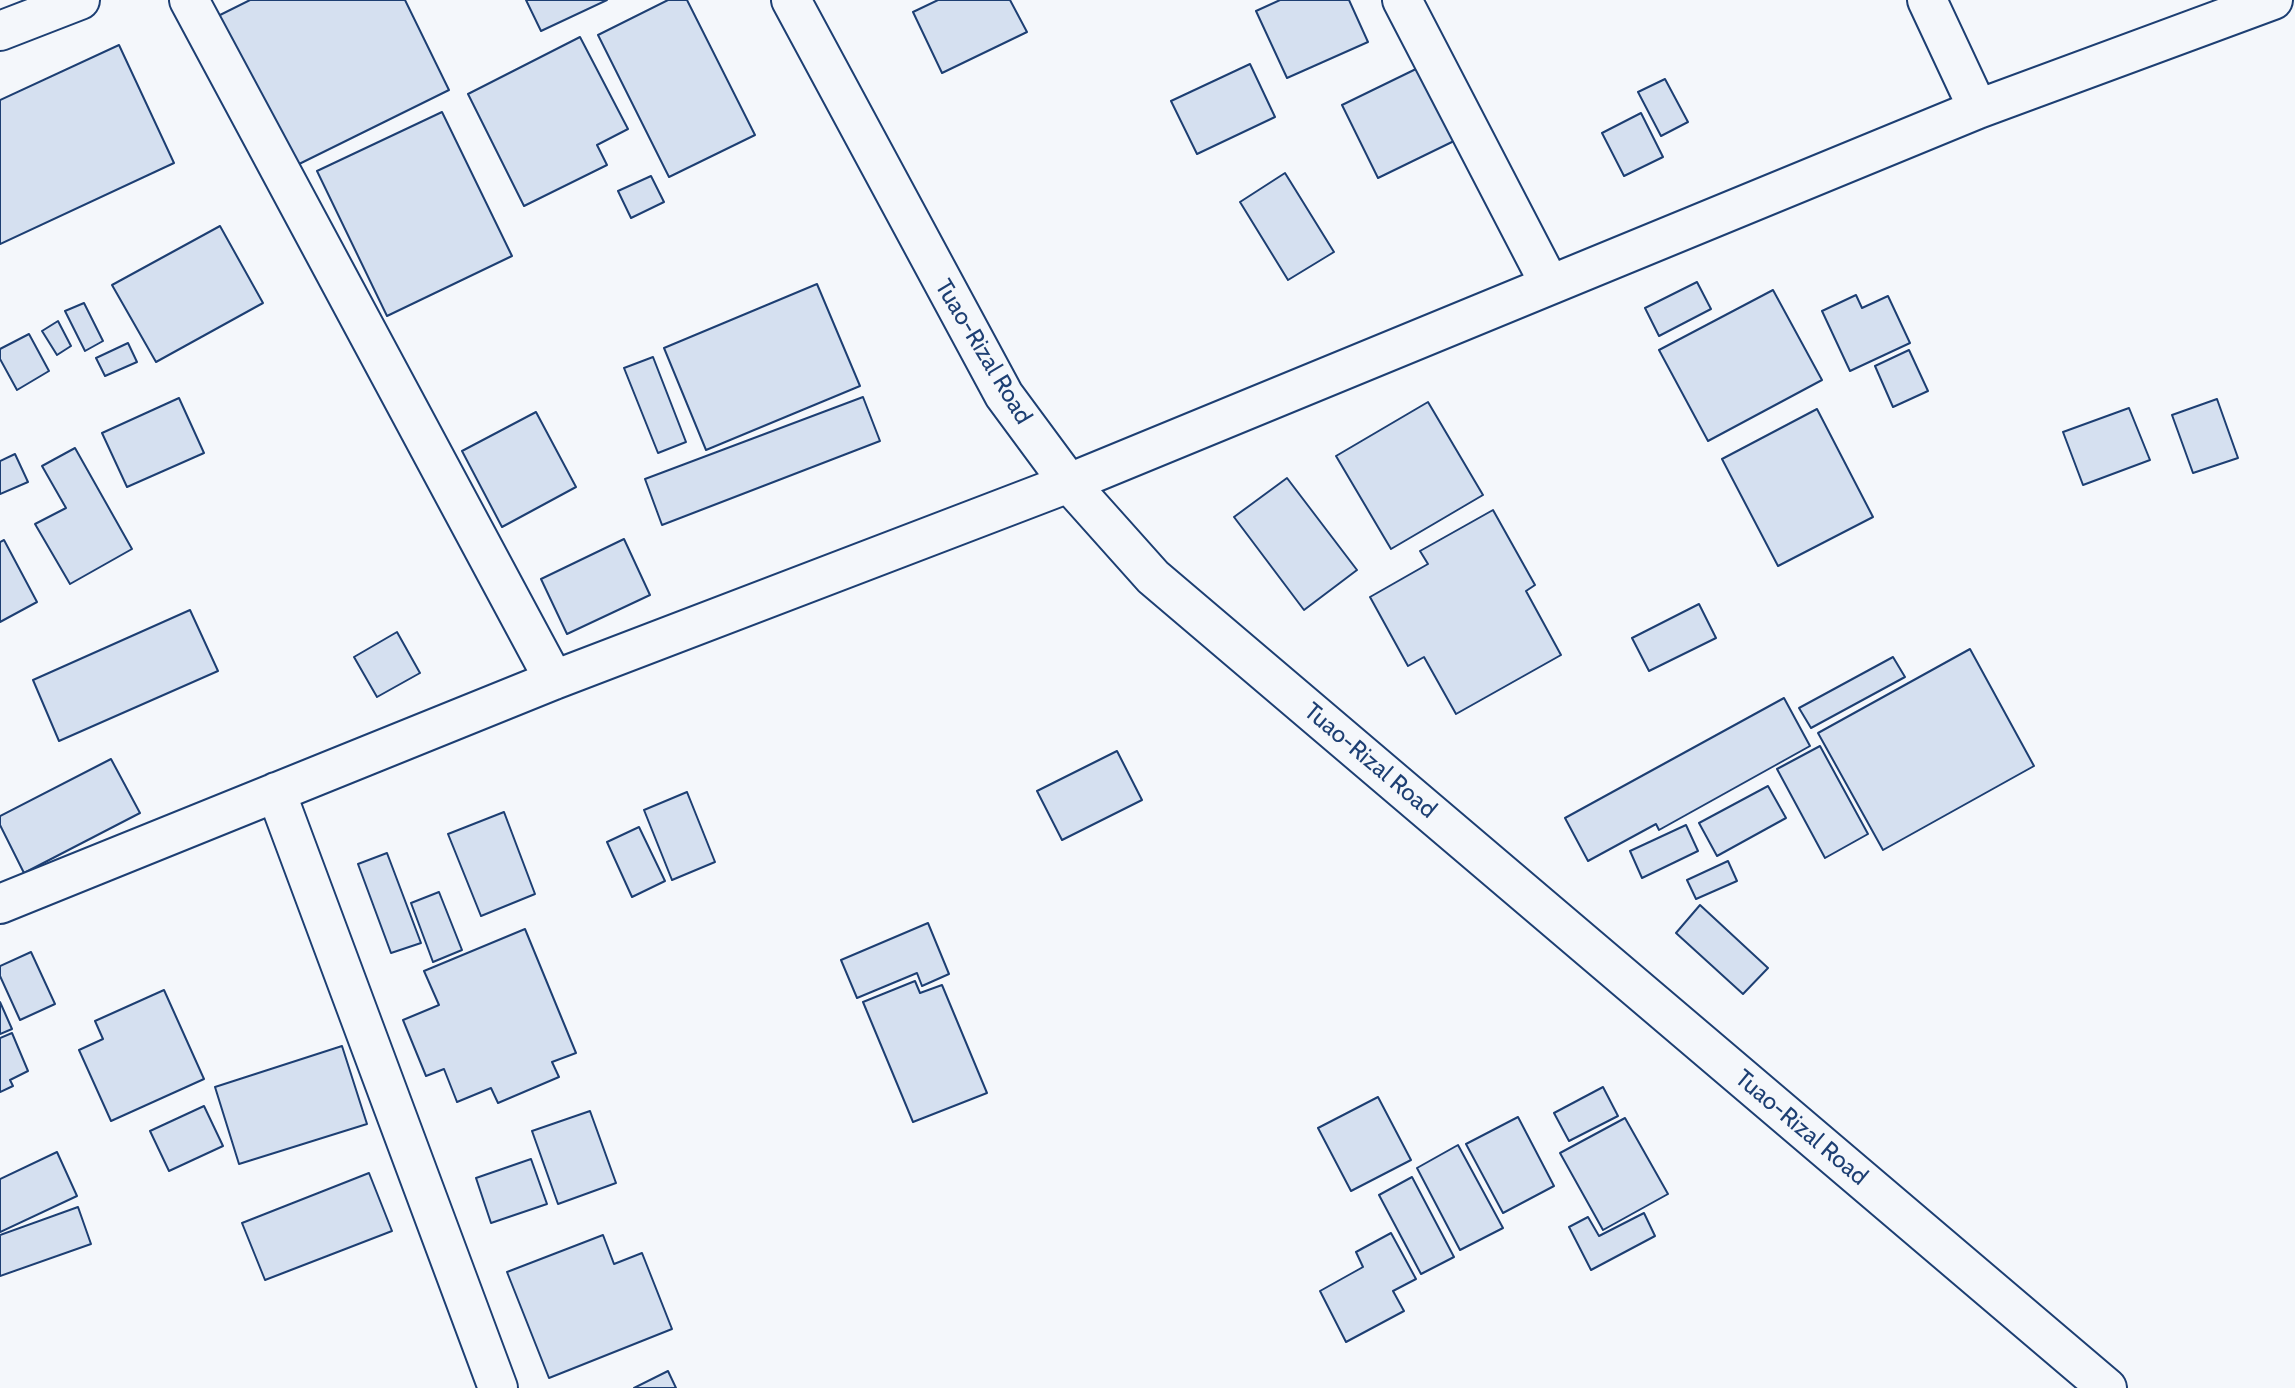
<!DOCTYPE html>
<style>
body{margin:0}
canvas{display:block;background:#f4f7fb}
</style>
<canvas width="2295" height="1388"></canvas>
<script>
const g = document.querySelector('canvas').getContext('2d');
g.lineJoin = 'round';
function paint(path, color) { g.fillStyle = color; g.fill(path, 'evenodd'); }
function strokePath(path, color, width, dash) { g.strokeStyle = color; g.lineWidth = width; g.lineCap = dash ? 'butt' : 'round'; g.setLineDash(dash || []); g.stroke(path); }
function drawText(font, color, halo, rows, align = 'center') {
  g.font = font + ' Cabin,sans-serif'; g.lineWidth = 5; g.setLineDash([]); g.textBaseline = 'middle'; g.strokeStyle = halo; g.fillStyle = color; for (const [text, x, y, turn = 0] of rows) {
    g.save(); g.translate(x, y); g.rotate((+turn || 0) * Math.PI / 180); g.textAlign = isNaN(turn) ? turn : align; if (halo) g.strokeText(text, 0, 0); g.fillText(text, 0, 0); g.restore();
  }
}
const building = new Path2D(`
 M 250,0 L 405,0 L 449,90 L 291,168 L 216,17 Z
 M 526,0 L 607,0 L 541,31 Z
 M 668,0 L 687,0 L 755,135 L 669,177 L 598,35 Z
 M 938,0 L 1010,0 L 1027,32 L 942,73 L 913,12 Z
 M 1280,0 L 1349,0 L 1368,42 L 1287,78 L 1256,11 Z
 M 580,37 L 628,129 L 597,145 L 607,165 L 524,206 L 468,94 Z
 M 119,45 L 174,163 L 0,244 L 0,100 Z
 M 1250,64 L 1275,117 L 1197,154 L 1171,101 Z
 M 1418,68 L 1454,141 L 1378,178 L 1342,105 Z
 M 1665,79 L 1688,122 L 1661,136 L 1638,92 Z
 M 442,112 L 512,256 L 387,316 L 317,171 Z
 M 1641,113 L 1663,157 L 1624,176 L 1602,133 Z
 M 1285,173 L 1334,252 L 1288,280 L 1240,202 Z
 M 651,176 L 664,202 L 631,218 L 618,191 Z
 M 220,226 L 263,303 L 156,362 L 112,285 Z
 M 1697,282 L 1711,309 L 1659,336 L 1645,308 Z
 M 817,284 L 860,386 L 706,450 L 664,348 Z
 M 1773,290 L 1822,380 L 1708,441 L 1659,350 Z
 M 1856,295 L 1862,308 L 1888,296 L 1910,343 L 1850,371 L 1822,311 Z
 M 84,303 L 103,341 L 85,351 L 65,311 Z
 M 58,321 L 71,346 L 57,355 L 42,331 Z
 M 29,334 L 49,371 L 17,390 L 0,359 L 0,349 Z
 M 128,343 L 137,362 L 105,376 L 96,358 Z
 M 1909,350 L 1928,391 L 1893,407 L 1875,366 Z
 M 653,357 L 686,442 L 658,453 L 624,368 Z
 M 863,397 L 880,441 L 662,525 L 645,479 Z
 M 179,398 L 204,453 L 127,487 L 102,433 Z
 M 2217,399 L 2238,458 L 2193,473 L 2172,415 Z
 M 1428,402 L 1483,495 L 1391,549 L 1336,456 Z
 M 2129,408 L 2150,460 L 2083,485 L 2063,432 Z
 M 1817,409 L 1873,517 L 1778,566 L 1722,459 Z
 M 536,412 L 576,487 L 502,527 L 462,451 Z
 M 75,448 L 132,549 L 70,584 L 35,524 L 66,508 L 42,466 Z
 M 15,454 L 28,482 L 0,494 L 0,461 Z
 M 1287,478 L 1357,570 L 1304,610 L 1234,517 Z
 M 1493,510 L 1535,585 L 1526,591 L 1561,655 L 1456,714 L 1424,657 L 1408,666 L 1370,597 L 1428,564 L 1420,551 Z
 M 624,539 L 650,595 L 567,634 L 541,579 Z
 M 4,540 L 37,602 L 0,622 L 0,542 Z
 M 1699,604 L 1716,638 L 1649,671 L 1632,638 Z
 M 190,610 L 218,671 L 59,741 L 33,680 Z
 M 397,632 L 420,673 L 377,697 L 354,657 Z
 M 1970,649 L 2034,766 L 1883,850 L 1818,733 Z
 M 1893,657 L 1905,677 L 1811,728 L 1799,708 Z
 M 1784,698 L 1810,746 L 1659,830 L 1656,824 L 1588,861 L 1565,818 Z
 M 1820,746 L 1868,834 L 1825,858 L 1777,769 Z
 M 1117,751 L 1142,800 L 1062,840 L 1037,791 Z
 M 111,759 L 140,813 L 24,873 L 0,825 L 0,816 Z
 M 1768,786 L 1786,818 L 1717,856 L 1699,823 Z
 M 687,792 L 715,862 L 672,880 L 644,810 Z
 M 504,812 L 535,894 L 481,916 L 448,834 Z
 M 1686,825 L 1698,851 L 1642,878 L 1630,851 Z
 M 639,827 L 665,881 L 632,897 L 607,842 Z
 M 387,853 L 421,943 L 391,953 L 358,864 Z
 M 1728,861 L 1737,881 L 1696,899 L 1687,880 Z
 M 439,892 L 462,950 L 433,962 L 411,903 Z
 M 1700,905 L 1768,968 L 1743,994 L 1676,933 Z
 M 928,923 L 949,974 L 922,986 L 917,973 L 857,998 L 841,960 Z
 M 525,929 L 576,1053 L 552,1062 L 559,1077 L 498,1103 L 491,1088 L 457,1102 L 444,1069 L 426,1076 L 403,1020 L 439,1005 L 424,971 Z
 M 31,952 L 55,1004 L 20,1020 L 0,976 L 0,966 Z
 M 915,981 L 920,993 L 942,985 L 987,1093 L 913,1122 L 863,1002 Z
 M 164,990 L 204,1079 L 111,1121 L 79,1050 L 103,1039 L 95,1021 Z
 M 0,1002 L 12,1029 L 0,1034 Z
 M 12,1033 L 28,1071 L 10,1080 L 13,1086 L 0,1092 L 0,1038 Z
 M 342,1046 L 367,1124 L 239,1164 L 215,1087 Z
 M 1603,1087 L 1618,1116 L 1569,1141 L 1554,1113 Z
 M 1378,1097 L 1411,1160 L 1351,1191 L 1318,1128 Z
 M 204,1106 L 223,1146 L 169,1171 L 150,1131 Z
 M 590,1111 L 616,1183 L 558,1204 L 532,1131 Z
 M 1518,1117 L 1554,1186 L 1503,1213 L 1466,1144 Z
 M 1625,1118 L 1668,1194 L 1603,1230 L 1560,1153 Z
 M 1458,1145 L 1503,1228 L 1460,1250 L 1417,1168 Z
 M 57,1152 L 77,1196 L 0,1232 L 0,1179 Z
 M 531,1159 L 547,1204 L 491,1223 L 476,1178 Z
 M 369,1173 L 392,1231 L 265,1280 L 242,1223 Z
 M 1412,1177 L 1454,1257 L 1421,1274 L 1379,1195 Z
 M 78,1207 L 91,1244 L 0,1276 L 0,1235 Z
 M 1644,1213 L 1655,1236 L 1591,1270 L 1569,1227 L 1588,1217 L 1599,1236 Z
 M 1391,1233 L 1416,1279 L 1393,1291 L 1404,1311 L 1346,1342 L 1320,1291 L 1363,1267 L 1356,1252 Z
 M 603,1235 L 614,1264 L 642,1253 L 672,1329 L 549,1378 L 507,1272 Z
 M 668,1371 L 676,1388 L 634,1388 Z`);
paint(building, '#d5e0f0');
strokePath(building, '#1d3f73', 2);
const minor = new Path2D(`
 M 189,0 L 554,680
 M 1402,0 L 1549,283
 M 1927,0 L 1978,109
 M 0,31 L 80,0
 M 276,792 L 498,1388
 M 0,904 L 554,680 L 1069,483 L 1978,109 L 2273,0`);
const major = new Path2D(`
 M 791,0 L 1004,395 L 1069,483 L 1153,577 L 2107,1388`);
strokePath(minor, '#1d3f73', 42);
strokePath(major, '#1d3f73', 42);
strokePath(minor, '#f4f7fb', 38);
strokePath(major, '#f4f7fb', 38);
drawText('24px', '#1d3f73', '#f4f7fb', [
 ["Tuao-Rizal Road",983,352,59],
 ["Tuao-Rizal Road",1370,761,40],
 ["Tuao-Rizal Road",1801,1128,40]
]);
</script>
